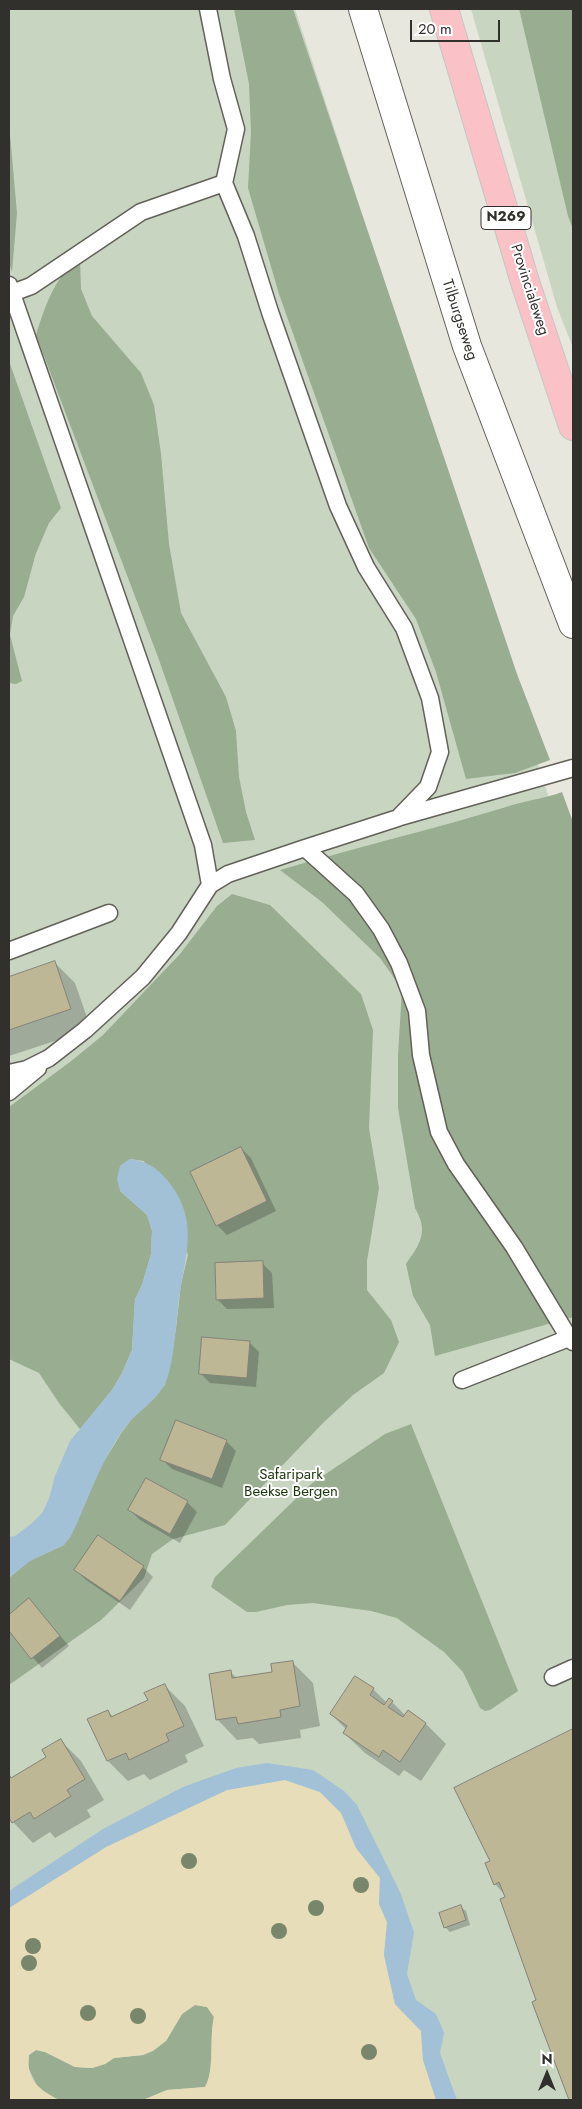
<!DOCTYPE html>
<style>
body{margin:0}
#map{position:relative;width:582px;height:2109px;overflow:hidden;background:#e8e7dd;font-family:Jost,sans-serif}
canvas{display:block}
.frame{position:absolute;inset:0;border:10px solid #31302d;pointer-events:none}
.north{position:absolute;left:522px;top:2049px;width:50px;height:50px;-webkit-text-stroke:4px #fff;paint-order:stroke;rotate:0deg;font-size:14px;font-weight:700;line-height:20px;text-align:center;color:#31302d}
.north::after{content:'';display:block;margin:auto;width:18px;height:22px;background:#31302d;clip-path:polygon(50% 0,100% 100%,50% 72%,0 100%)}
.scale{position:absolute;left:410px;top:20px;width:90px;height:22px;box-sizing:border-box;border:2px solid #31302d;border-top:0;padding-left:6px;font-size:15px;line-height:18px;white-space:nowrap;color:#31302d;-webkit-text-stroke:4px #fff;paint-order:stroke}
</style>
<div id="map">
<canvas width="582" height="2109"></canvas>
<div class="frame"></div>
<div class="north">N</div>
<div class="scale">20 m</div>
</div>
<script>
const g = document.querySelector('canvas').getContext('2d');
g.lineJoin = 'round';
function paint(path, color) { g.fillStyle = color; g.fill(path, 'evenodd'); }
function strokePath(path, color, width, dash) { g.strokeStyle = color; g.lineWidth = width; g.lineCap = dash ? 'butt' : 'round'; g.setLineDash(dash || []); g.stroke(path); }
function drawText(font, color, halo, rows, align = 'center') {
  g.font = font + ' Jost,sans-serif'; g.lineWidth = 4; g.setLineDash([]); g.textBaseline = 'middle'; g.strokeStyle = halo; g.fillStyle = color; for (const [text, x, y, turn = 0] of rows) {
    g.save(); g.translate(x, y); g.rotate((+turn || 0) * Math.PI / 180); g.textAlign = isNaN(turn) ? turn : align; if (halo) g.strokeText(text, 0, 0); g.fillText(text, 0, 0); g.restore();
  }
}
paint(new Path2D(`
 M 9,9 L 295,9 L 353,186 L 442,482 L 573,868 L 573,2100 L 9,2100 Z
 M 471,9 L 519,9 L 573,229 L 573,348 L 557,307 Z`), '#c7d5c1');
paint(new Path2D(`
 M 234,9 L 293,9 L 517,674 L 550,760 L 515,773 L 466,779 L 436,672 L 416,619 L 369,548 L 279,294 L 248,188 L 251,132 L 249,84 Z
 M 519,9 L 573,9 L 573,229 L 568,216 Z
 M 9,123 L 17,213 L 12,272 L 9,263 Z
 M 80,257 L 81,289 L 92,316 L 141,373 L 154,405 L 161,454 L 169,544 L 181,613 L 226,697 L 236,731 L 239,777 L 246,812 L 255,840 L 223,843 L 158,657 L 36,335 C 45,306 55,276 80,257 Z
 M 9,361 L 61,508 L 49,523 L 36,553 L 24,597 L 13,616 L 10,635 L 22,681 L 16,684 L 9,683 Z
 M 562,792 L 573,822 L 573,1317 L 435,1356 L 430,1325 L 413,1296 L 406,1264 C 420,1244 429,1232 415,1208 L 398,1108 L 398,1055 L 402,989 L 380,958 L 322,902 L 280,870 C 354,848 430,830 503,808 C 523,801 543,799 562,792 Z
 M 232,894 L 270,905 L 361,994 L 373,1030 L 369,1128 L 379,1188 L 367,1261 L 367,1290 L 391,1320 L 399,1342 L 384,1373 L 353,1395 L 324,1422 L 225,1525 L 173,1539 L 152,1554 L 144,1578 L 101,1620 L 9,1685 L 9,1578 L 29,1561 L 64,1545 L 103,1463 L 122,1432 L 134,1416 L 165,1385 L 176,1329 L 181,1284 L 188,1255 L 144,1161 L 130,1159 L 120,1166 L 120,1191 L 147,1215 L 152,1231 L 151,1254 L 142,1285 L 135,1299 L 132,1350 L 122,1373 L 112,1390 L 80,1429 L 59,1403 L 39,1373 L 9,1359 L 9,1107 L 70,1062 L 103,1035 L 180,954 L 217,906 Z
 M 411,1424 L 518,1691 L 490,1710 L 485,1711 L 480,1708 L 463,1672 L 444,1652 L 397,1618 L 371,1611 L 313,1603 L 287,1605 L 256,1612 L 247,1612 L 211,1587 L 215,1577 L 311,1484 L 385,1434 Z
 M 195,2005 L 207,2007 L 214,2017 C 209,2038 215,2071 205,2087 L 167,2090 L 143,2100 L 59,2100 L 39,2090 L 28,2067 L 29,2055 L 36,2050 L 45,2052 L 75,2067 L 92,2068 L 105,2064 L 114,2058 L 143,2055 L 166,2041 L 182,2014 Z`), '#99ad91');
paint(new Path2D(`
 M 285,1780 L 320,1792 L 344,1816 L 356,1848 L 380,1878 L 379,1904 L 387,1922 L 384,1955 L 395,2004 L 421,2031 L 423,2060 L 436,2100 L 143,2100 L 167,2090 L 205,2087 C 215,2071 209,2037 214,2017 L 207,2007 L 195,2005 L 182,2014 L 166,2041 L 153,2051 L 143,2055 L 114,2058 L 105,2064 L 92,2068 L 75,2067 L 45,2052 L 36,2050 L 29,2055 C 26,2081 39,2089 59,2100 L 9,2100 L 9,1908 L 106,1847 L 227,1790 Z`), '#e7ddb8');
paint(new Path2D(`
 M 130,1159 C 147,1161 157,1168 168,1181 C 202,1223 183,1260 178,1308 C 176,1326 173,1371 164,1386 C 154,1403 134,1414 123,1430 C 100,1462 88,1501 71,1536 L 64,1545 L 30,1561 L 9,1578 L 9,1537 L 15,1536 L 31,1524 L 42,1513 L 49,1499 L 55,1476 L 70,1441 L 112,1390 L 122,1373 L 132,1350 L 135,1299 L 142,1285 L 151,1254 L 152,1231 L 147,1215 L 120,1191 L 117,1179 L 120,1166 Z
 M 267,1763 L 313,1770 L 344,1791 L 357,1805 L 400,1892 L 414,1932 L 407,1974 L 416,2000 L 436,2014 L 444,2033 L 440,2053 L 457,2100 L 436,2100 L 423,2060 L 421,2031 L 395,2004 L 384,1955 L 387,1922 L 379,1904 L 380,1878 L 356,1848 L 341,1813 L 320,1792 L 285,1780 L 227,1790 L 106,1847 L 9,1908 L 9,1891 L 103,1829 L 183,1787 L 236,1768 Z`), '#a2c1d6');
paint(new Path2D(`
 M 55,963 L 75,983 L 91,1029 L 9,1056 L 9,978 Z
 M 241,1148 L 251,1158 L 276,1211 L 227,1235 L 217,1225 Z
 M 262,1263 L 272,1273 L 274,1308 L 227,1309 L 217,1299 Z
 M 249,1342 L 259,1352 L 256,1387 L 210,1383 L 200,1373 Z
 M 226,1441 L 236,1451 L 222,1488 L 172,1469 L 162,1459 Z
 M 147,1480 L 187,1502 L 197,1512 L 180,1543 L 140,1520 L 130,1510 Z
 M 143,1567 L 153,1577 L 130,1610 L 86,1580 L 76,1570 Z
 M 29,1600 L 69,1646 L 42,1668 L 9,1629 L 9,1617 Z
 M 292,1662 L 313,1683 L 320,1726 L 300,1730 L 301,1738 L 259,1744 L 253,1738 L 237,1740 L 217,1719 L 230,1672 L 238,1679 L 273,1673 Z
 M 164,1685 L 185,1706 L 204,1746 L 185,1755 L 188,1762 L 150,1780 L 144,1774 L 128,1781 L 108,1761 L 89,1720 L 108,1711 L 113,1717 L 149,1701 Z
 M 373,1689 L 387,1703 L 392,1702 L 406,1716 L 408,1712 L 426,1724 L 446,1744 L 421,1781 L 404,1770 L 399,1776 L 365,1753 L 344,1733 L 346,1729 L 331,1714 Z
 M 573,1731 L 573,2100 L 570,2100 L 507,1897 L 495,1884 L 492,1861 L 456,1788 Z
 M 61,1741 L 81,1761 L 104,1800 L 87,1810 L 91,1817 L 55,1838 L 50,1832 L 33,1843 L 13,1822 L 9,1815 L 9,1775 L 13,1779 L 47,1757 Z
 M 461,1907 L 466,1911 L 470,1925 L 450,1932 L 445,1927 Z`), '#0003');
const building = new Path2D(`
 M 55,961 L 71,1009 L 9,1030 L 9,977 Z
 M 241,1147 L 267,1201 L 216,1226 L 190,1172 Z
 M 263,1261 L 264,1298 L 216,1300 L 215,1263 Z
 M 202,1337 L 250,1341 L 247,1378 L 199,1374 Z
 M 176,1420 L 227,1440 L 212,1479 L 160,1460 Z
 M 146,1478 L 188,1501 L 170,1534 L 128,1510 Z
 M 98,1535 L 144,1566 L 120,1601 L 74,1570 Z
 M 29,1598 L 60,1636 L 31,1659 L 9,1631 L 9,1615 Z
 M 293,1661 L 300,1706 L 280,1710 L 281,1717 L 238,1724 L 236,1717 L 216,1720 L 209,1674 L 231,1670 L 232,1678 L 272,1672 L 271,1664 Z
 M 355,1676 L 374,1688 L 370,1695 L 384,1705 L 389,1698 L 393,1701 L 388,1707 L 403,1717 L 408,1710 L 426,1723 L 400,1762 L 383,1750 L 379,1757 L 343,1733 L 347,1726 L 330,1714 Z
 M 165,1684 L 184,1726 L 166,1734 L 169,1741 L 129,1760 L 126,1753 L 107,1761 L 87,1719 L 108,1710 L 111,1717 L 148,1700 L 144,1693 Z
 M 573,1729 L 573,2100 L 569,2100 L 532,2002 L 536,2000 L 500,1899 L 505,1897 L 499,1882 L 494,1885 L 485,1863 L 490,1861 L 454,1788 Z
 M 61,1739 L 85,1779 L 67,1790 L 71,1796 L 34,1819 L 30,1812 L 12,1823 L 9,1818 L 9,1774 L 11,1778 L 46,1757 L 42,1750 Z
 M 461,1905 L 466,1920 L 444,1928 L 439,1913 Z`);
paint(building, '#bdb796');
strokePath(building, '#84837a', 1);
const lane = new Path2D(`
 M 224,183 L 246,236 L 270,312 L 338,506 L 366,567 L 404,628 L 430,698 L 440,752 L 428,787 L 398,818 L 305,848
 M 9,285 L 203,845 L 210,885
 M 12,293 L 31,286 L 141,212 L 224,183 L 236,129 L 222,79 L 208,9
 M 400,817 L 573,768
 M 9,951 L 109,913
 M 9,1073 L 27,1069 L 49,1058 L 85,1030 L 143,977 L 179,933 L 210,885 L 228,874 L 305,848 L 356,894 L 381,929 L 399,963 L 417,1011 L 421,1055 L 439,1132 L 456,1164 L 514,1247 L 569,1338
 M 9,1092 L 38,1068
 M 462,1380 L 569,1338 L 573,1342
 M 553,1677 L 573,1668`);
const secondary = new Path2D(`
 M 363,9 L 467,346 L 573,624`);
const highway = new Path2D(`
 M 444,9 L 525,282 L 573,426`);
strokePath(lane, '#636159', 19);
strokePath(secondary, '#636159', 30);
strokePath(highway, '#c5c5c4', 30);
strokePath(lane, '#fff', 16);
strokePath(secondary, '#fff', 28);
strokePath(highway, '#fac2c6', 28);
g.fillStyle = '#78866b';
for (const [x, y] of [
 [189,1861],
 [361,1885],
 [316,1908],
 [279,1931],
 [33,1946],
 [29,1963],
 [88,2013],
 [138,2016],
 [369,2052]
]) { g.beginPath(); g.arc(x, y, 8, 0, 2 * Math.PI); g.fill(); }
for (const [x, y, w] of [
 [506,218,50]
]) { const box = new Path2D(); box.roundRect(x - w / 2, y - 11.5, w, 23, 4); g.fillStyle = '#fff'; g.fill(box); strokePath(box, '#31302d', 1); }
drawText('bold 14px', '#31302d', null, [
 ["N269",506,218]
]);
drawText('15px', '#31302d', '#fff', [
 ["Provincialeweg",529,290,72],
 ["Tilburgseweg",459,320,72]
]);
drawText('15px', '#1c370d', '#fff', [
 ["Safaripark",291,1475],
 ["Beekse Bergen",291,1492]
]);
</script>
